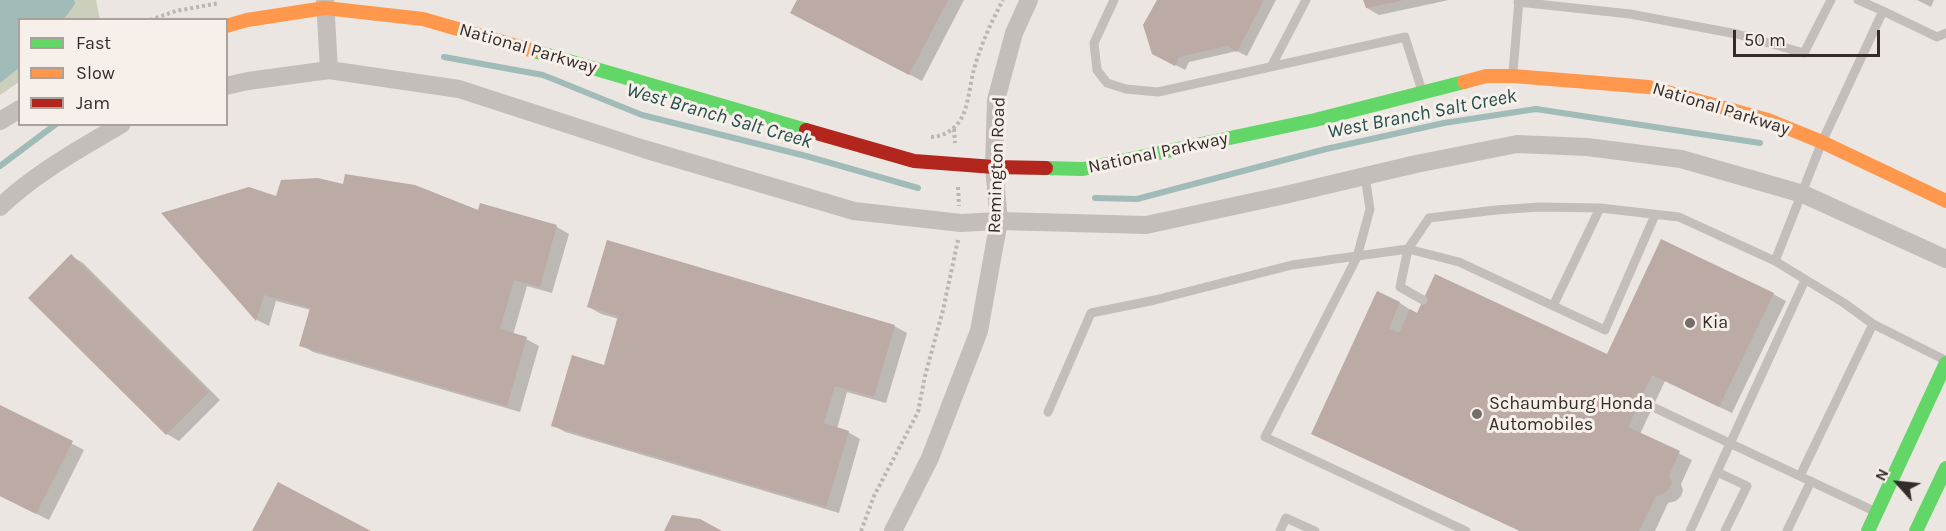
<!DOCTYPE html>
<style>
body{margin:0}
#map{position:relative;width:1946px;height:531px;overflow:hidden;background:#ebe6e1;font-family:Karla,sans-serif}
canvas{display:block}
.legend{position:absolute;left:18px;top:18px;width:210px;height:108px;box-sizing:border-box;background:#f7efe9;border:2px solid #a9a19c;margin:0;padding:8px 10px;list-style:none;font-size:18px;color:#342c29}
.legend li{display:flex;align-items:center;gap:12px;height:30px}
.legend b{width:30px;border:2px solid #a9a19c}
.north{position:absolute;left:1868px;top:453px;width:60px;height:60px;-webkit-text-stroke:4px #f7efe9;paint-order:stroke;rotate:297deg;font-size:16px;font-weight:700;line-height:24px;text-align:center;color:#342c29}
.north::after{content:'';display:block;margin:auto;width:21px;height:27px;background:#342c29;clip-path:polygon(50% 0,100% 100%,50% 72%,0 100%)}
.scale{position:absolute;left:1733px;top:30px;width:147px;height:27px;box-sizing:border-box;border:3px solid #342c29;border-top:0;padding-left:8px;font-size:18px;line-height:21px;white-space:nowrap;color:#342c29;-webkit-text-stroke:4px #f7efe9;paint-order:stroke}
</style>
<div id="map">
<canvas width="1946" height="531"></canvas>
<ul class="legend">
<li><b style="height:8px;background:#63d668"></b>Fast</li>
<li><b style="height:8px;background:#ff974d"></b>Slow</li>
<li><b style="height:8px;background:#b3261e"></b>Jam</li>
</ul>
<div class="north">N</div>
<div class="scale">50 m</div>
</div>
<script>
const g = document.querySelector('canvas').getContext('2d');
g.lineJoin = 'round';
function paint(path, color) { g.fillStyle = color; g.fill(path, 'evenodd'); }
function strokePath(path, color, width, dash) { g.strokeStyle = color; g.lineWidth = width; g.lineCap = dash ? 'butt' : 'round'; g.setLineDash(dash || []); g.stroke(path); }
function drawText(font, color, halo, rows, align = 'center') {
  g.font = font + ' Karla,sans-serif'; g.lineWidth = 6; g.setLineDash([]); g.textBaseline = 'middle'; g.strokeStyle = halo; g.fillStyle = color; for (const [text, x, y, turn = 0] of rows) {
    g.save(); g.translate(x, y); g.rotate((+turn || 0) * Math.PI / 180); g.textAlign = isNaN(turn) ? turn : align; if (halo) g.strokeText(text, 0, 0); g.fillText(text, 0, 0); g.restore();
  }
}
paint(new Path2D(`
 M 0,0 L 96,0 L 100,19 L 20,20 L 19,82 L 0,95 Z`), '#cdcfbd');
paint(new Path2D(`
 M 0,0 L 74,0 L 75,4 L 64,19 L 20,20 L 19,68 L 0,83 Z`), '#a0bbb8');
paint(new Path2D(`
 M 798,0 L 964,0 L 922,81 L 804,20 Z
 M 1159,0 L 1276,0 L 1247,56 L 1237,51 L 1189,62 L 1185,70 L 1164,59 Z
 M 1365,0 L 1449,0 L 1379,15 L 1367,8 Z
 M 1917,0 L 1934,0 L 1931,7 Z
 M 277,198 L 479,212 L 481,205 L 557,227 L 569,234 L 552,293 L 527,286 L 513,335 L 526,339 L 539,346 L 520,412 L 313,352 L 301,345 L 311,310 L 276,301 L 269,326 L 257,320 L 164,213 Z
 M 71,256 L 83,263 L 220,400 L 179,441 L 167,434 L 30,298 Z
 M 1378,293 L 1400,303 L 1418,315 L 1608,356 L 1773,294 L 1786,301 L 1732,413 L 1665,381 L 1640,434 L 1692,460 L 1681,484 L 1683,490 L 1681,496 L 1676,501 L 1668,503 L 1655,531 L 1520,531 L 1325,440 Z
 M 589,307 L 894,326 L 907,333 L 886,403 L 847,392 L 837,429 L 848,432 L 860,439 L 839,513 L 565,432 L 553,425 L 605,367 L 619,319 L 601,314 Z
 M 0,407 L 84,450 L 49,520 L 0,496 Z`), '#0003');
strokePath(new Path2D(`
 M 444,57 L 543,75 L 642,115 L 806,156 L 918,188
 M 0,166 L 56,124
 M 1095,198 L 1137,199 L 1326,149 L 1444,123 L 1536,109 L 1760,143`), '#a0bbb8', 6);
paint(new Path2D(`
 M 797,0 L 948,0 L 909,75 L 790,13 Z
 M 1157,0 L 1264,0 L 1237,52 L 1228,46 L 1179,57 L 1175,66 L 1152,54 L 1143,25 Z
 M 1363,0 L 1401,0 L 1401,1 L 1366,8 Z
 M 345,174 L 415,185 L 478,210 L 480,203 L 557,225 L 540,287 L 514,280 L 500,329 L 527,337 L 507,406 L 299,346 L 310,308 L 264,295 L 256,321 L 161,213 L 249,187 L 276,196 L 281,180 L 318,178 L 343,184 Z
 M 1661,239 L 1774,293 L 1719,407 L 1652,375 L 1628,427 L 1680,451 L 1669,476 L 1672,483 L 1669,489 L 1663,494 L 1656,496 L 1639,531 L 1520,531 L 1311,434 L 1377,291 L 1400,302 L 1389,328 L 1399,333 L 1410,309 L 1417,313 L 1435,274 L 1607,354 Z
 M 607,240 L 895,325 L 874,397 L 835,386 L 824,423 L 849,431 L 826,507 L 551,426 L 572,355 L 604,365 L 618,316 L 587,307 Z
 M 71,254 L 209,392 L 166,435 L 28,298 Z
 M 0,405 L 73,441 L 36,514 L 0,496 Z
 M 278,482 L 371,531 L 252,531 Z
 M 672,515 L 700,519 L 722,531 L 664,531 Z`), '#bcaaa5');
strokePath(new Path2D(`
 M 150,20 L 176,11 L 219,3
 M 954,129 L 955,143
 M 931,137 C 945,137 958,127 963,115 C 969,101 970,84 974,69 C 981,45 991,22 1003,0
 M 958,187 L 959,206
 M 861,531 L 874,496 L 918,412 L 925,376 L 943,310 L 958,240`), '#bcb6b3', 4, [3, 3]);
strokePath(new Path2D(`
 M 1114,0 L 1094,43 L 1097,70 L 1107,83 L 1126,89 L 1158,92 L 1405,37 L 1422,91
 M 1858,0 L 1883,11
 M 1518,2 L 1630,14 L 1737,34 L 1804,53 L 1831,0
 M 1271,67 L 1306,0
 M 1513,72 L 1519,0
 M 1365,176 L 1370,209 L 1357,257 L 1265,437 L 1466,531
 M 1775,261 L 1844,303 L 1873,324
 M 1423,300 L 1400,287 L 1408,249 L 1429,218 L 1496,210 L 1540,207 L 1600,208 L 1679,217 L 1775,261 L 1822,142 L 1883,11 L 1937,37 L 1946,33
 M 1553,306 L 1600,208
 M 1640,401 L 1874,511
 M 1048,412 L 1091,313 L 1155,300 L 1292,265 L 1408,249 L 1459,262 L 1605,330 L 1655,215
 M 1717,472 L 1747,486 L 1725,531
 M 1800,476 L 1873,324 L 1945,360
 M 1280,531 L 1286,518 L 1315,531
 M 1690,531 L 1805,280
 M 1787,531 L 1811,481`), '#c4beba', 9);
strokePath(new Path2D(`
 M 325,0 L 329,70
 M 226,86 L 248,81 L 329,70 L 459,89 L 644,149 L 854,211 L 961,223 L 999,221 L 1146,225 L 1285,195 L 1416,164 L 1517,144 L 1587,147 L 1681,159 L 1803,194 L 1946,259
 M 0,121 L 20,109
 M 0,207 C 34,174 81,148 122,124
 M 893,531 L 930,458 L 979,331 L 999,221 L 994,167 L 996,100 L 1014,33 L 1029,0`), '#c4beba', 18);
strokePath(new Path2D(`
 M 534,51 L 806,130
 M 1046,168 L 1083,169 L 1315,120 L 1464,82
 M 1868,531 L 1946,363
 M 1916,531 L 1946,468`), '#63d668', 14);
strokePath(new Path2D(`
 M 226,26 L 247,20 L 325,8 L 423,19 L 534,51
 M 1464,82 L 1486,76 L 1513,76 L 1649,87 L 1768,120 L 1822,142 L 1946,201`), '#ff974d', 14);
strokePath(new Path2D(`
 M 806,130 L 914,161 L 994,167 L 1046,168`), '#b3261e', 14);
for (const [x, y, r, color] of [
 [1690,323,6,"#746d69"],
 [1477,414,6,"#746d69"]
]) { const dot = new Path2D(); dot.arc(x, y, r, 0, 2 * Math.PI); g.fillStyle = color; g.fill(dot); strokePath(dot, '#f7efe9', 2); }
drawText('18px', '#342c29', '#f7efe9', [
 ["National Parkway",528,49,16],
 ["National Parkway",1721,109,17],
 ["National Parkway",1158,153,-12],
 ["Remington Road",997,165,-88]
]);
drawText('18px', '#342c29', '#f7efe9', [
 ["Kia",1702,323],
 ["Schaumburg Honda",1489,404],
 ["Automobiles",1489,425]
], 'left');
drawText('italic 20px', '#24504f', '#f7efe9', [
 ["West Branch Salt Creek",1422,114,-11],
 ["West Branch Salt Creek",719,116,16]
]);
</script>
